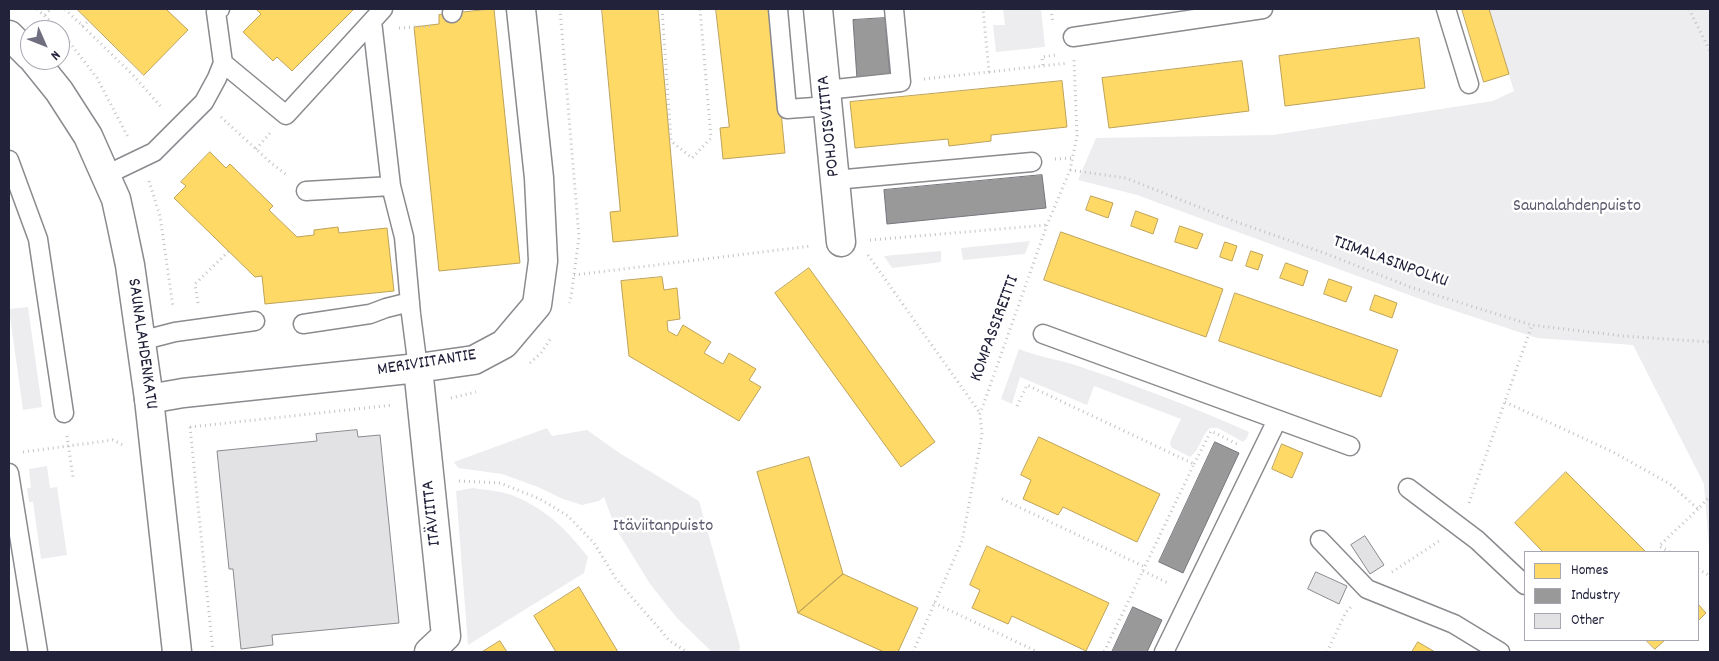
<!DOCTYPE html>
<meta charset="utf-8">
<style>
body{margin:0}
#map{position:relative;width:1719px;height:661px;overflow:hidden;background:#fff;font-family:Dekko,sans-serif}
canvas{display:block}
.frame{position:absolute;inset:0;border:10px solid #22223b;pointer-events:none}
.legend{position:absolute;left:1524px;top:551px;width:175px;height:90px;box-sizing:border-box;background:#fff;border:1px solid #a7a7b1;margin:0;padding:6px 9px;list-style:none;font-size:15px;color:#22223b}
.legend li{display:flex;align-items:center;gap:10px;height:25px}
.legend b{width:25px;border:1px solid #a7a7b1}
.north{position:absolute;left:20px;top:20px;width:50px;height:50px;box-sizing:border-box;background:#fff;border:1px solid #a7a7b1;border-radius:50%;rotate:134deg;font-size:14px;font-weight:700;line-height:20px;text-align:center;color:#22223b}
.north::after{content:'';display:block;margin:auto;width:18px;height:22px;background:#6f6f80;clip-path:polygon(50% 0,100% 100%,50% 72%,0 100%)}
</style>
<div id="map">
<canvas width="1719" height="661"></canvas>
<div class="frame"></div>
<ul class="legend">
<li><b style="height:14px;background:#ffd966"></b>Homes</li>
<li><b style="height:14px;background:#999"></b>Industry</li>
<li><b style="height:14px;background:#e2e2e4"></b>Other</li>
</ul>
<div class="north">N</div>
</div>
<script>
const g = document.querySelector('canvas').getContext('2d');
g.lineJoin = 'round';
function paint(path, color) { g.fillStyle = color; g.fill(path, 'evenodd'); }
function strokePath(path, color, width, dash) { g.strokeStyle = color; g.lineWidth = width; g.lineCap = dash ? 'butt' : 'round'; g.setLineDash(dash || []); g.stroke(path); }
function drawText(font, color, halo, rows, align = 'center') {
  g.font = font + ' Dekko,sans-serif'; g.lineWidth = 5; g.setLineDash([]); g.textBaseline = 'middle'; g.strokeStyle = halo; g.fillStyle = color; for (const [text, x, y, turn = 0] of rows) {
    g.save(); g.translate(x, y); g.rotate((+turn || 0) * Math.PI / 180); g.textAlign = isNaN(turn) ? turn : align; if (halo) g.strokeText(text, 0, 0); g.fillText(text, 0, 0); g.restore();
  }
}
paint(new Path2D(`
 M 1003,9 L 1041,9 L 1045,47 L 996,52 L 993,25 L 1005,25 Z
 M 1489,9 L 1710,9 L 1710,562 L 1704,484 L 1633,345 L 1537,338 L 1431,303 L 1137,195 L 1078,180 L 1096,138 L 1273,135 L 1493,101 L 1514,91 Z
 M 1030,241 L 1025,254 L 963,260 L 961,248 Z
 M 941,251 L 941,262 L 892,268 L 884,256 Z
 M 28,307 L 42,407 L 23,410 L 9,309 Z
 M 1019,349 C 1038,357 1058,359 1078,366 C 1135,385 1193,407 1249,432 L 1247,438 L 1243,442 L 1218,428 L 1210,428 C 1201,436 1200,450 1190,457 L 1171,447 L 1170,442 L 1181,419 L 1094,386 L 1087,405 L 1020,377 L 1012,404 L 1001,399 Z
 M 547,428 L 552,436 L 587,430 L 621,454 L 699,501 L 740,646 L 739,652 L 712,652 L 677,618 L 650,584 L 615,527 L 604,497 L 599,501 L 582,505 L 563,499 L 538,487 L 502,474 L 458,468 L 454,462 Z
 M 47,466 L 50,488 L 57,487 L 67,555 L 41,559 L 33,502 L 29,502 L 27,488 L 31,488 L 29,469 Z
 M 473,488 C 486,490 502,491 514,496 C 546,509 567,530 588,557 L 584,573 L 468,645 L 456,491 Z`), '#ededef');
const homes = new Path2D(`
 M 77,9 L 166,9 L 188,30 L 144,75 Z
 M 259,9 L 354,9 L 292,71 L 277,57 L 273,61 L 243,32 L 261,14 L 257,10 Z
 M 494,9 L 520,263 L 439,271 L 414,27 L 439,24 L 439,15 Z
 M 602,9 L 658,9 L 678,236 L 613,242 L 610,212 L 620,211 Z
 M 716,9 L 771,9 L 785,153 L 723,159 L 720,128 L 729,127 Z
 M 1462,9 L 1489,9 L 1509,74 L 1484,82 Z
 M 1419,38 L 1425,88 L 1285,106 L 1279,56 Z
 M 1242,61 L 1249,111 L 1109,128 L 1102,78 Z
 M 1062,81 L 1067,127 L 991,135 L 991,141 L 949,146 L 948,139 L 855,148 L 850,102 Z
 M 210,152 L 226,168 L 230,164 L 273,206 L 269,210 L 297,237 L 314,235 L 314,230 L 338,227 L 339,233 L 387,228 L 394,291 L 265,304 L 262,276 L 255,277 L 174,198 L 186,186 L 181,182 Z
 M 1091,196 L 1113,203 L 1108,218 L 1086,210 Z
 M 1136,211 L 1158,219 L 1153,234 L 1131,226 Z
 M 1180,226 L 1203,234 L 1197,249 L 1175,242 Z
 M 1061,232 L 1223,289 L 1206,337 L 1044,280 Z
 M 1225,242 L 1237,246 L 1232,261 L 1220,257 Z
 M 1251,251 L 1263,255 L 1258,270 L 1246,266 Z
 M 1286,263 L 1308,271 L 1303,286 L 1280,278 Z
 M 809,268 L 935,442 L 901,467 L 775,293 Z
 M 662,277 L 664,290 L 677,288 L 680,319 L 667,321 L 668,331 L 677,336 L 683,325 L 711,342 L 704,353 L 723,364 L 729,353 L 756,369 L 749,380 L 761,387 L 739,421 L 629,356 L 621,281 Z
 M 1329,279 L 1352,287 L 1346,302 L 1324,294 Z
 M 1235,293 L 1398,350 L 1381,397 L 1219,341 Z
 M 1375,295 L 1397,303 L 1392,318 L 1370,310 Z
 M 1039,437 L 1160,494 L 1137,542 L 1063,507 L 1058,515 L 1023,499 L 1031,480 L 1021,475 Z
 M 1282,444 L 1303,453 L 1292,478 L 1272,469 Z
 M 809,457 L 843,574 L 798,613 L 757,472 Z
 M 1566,472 L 1646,552 L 1543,552 L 1515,523 Z
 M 987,546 L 1109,603 L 1086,651 L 1012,616 L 1008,624 L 972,608 L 980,590 L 970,585 Z
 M 843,574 L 918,608 L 898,652 L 884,652 L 798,613 Z
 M 579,587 L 618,652 L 556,652 L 534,616 Z
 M 1698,604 L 1706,613 L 1698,621 Z
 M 1646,640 L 1665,640 L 1655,649 Z
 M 500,641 L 507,652 L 482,652 Z
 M 1418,642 L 1435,652 L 1412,652 Z`);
paint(homes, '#ffd966');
strokePath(homes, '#bda259', 1);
const industry = new Path2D(`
 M 885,18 L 890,77 L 857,79 L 853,20 Z
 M 1042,175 L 1046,208 L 887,224 L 884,190 Z
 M 1215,442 L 1239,453 L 1183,573 L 1159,562 Z
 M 1133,607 L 1162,620 L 1147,652 L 1112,652 Z`);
paint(industry, '#999');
strokePath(industry, '#75757d', 1);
const building = new Path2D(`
 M 357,430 L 358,437 L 380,435 L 399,623 L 272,635 L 273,645 L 241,649 L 233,569 L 229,569 L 217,451 L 317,441 L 316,434 Z
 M 1365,536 L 1384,565 L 1370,574 L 1351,545 Z
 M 1316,572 L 1347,586 L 1339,604 L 1308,589 Z`);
paint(building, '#e2e2e4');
strokePath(building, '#8a8a8f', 1);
const service = new Path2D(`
 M 778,9 L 787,109 L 828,106
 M 1446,9 L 1469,84
 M 452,13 L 453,9
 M 1073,37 L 1263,9
 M 223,63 L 286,115 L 383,9
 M 826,90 L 901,82 L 894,9
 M 9,160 L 38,239 L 64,413
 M 106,175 L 154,152 L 204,102 L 217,78 L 223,63 L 216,12 L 220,9
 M 835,180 L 1032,162
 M 391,186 L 404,237 L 411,314 L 418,368
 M 306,191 L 391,186 L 372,21
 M 303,324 L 370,314 L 386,308 L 410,302
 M 1043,334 L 1350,446
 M 140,341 L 175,332 L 255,321
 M 9,473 L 38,652
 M 1408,488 L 1477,540 L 1525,585
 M 1320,540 L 1367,589 L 1454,624 L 1500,652
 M 1164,652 L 1277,420`);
const minor = new Path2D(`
 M 818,9 L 841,242
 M 418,368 L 446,636 L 429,652
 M 149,399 L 183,393 L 418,368 L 474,360 L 504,344 L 537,305 L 543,261 L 539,178 L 521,9`);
const tertiary = new Path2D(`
 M 9,35 L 30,56
 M 34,60 L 59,91 L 88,136 L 116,199 L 121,222 L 130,265 L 149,399 L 177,652`);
strokePath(service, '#8a8a8f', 21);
strokePath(minor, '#8a8a8f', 31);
strokePath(tertiary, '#8a8a8f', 31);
strokePath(new Path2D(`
 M 37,9 L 60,30
 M 65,9 L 133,75 L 162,108
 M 560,9 L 579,237 L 571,297 L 569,303
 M 662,9 L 671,141 L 692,158 L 711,138 L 700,9
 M 1051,9 L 1053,24
 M 1689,9 L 1710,51
 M 45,15 L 51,9
 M 82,26 L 89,21
 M 399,28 L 432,26
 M 60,30 L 97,78 L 128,137
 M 1043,65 L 1042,57 L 1056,55
 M 989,72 L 1068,63
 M 924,79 L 989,72 L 983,9
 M 221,117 L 270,162 L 288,176
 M 256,149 L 271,132
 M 1055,159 L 1072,158
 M 1070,170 L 1126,178 L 1234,221 L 1327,254 L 1410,287 L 1532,325 L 1623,336 L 1710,342
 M 149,181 L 160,216 L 173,307
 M 870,240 L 1047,225
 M 868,255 L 980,413
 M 574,275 L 811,246
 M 198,303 L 195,284 L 229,251
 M 530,363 L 541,353 L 551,338
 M 451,398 L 476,392
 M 1505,402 L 1613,452 L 1670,484 L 1698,509 L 1710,496
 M 1017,406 L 1027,385 L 1194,464 L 1104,652
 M 190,427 L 393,405
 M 190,427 L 213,652
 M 67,436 L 73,477
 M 23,452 L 113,440 L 125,446
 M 1194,464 L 1211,431 L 1239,445
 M 459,481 L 500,483 L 540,499 L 568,516 L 594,543 L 616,579 L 670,641 L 687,652
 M 1002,499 L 1145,567
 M 1469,503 L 1532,325
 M 1670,552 L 1659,546 L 1698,509
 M 1698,569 L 1710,576
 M 1143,571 L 1170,584
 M 1392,572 L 1439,541
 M 934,603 L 1038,652
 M 913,652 L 962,541 L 982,435 L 980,414 L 1047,225 L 1070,170 L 1077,136 L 1074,60
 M 1327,652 L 1346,612 L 1351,607`), '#c2c2c4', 3, [1, 4]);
strokePath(service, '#fff', 18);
strokePath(minor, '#fff', 28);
strokePath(tertiary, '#fff', 28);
drawText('18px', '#22223b', '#fff', [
 ["POHJOISVIITTA",830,126,-96],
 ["TIIMALASINPOLKU",1390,263,20],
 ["KOMPASSIREITTI",996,329,-70],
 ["SAUNALAHDENKATU",141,344,82],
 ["MERIVIITANTIE",427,364,-9],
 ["ITÄVIITTA",433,513,-96]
]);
drawText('18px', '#5b5b6d', '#fff', [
 ["Saunalahdenpuisto",1577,208],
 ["Itäviitanpuisto",663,528]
]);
</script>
